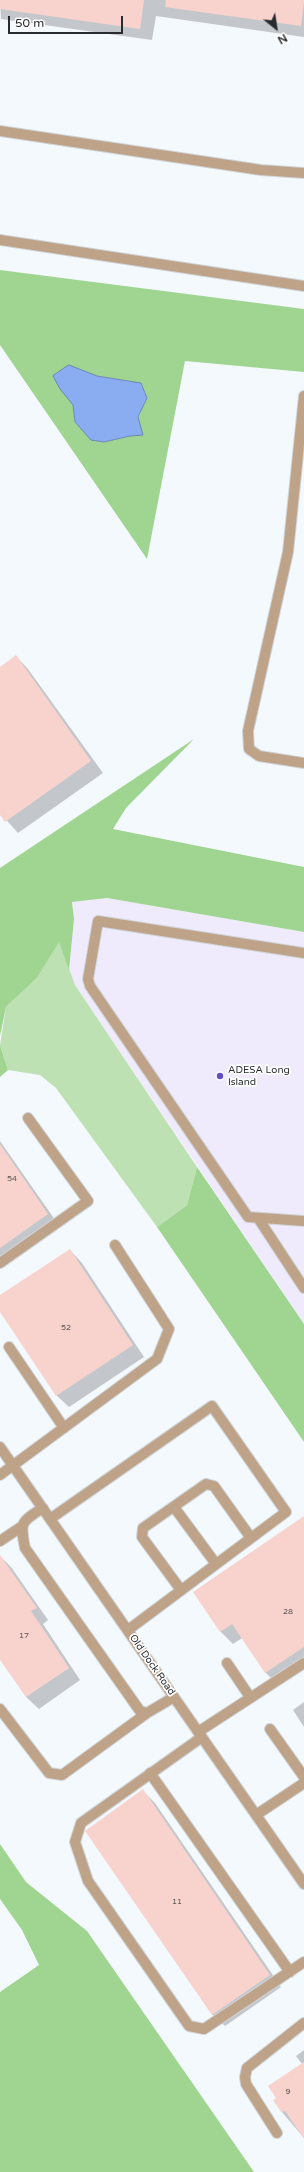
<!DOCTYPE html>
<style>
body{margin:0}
#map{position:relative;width:304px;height:2172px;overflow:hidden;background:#f4f9fe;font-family:"Varela Round",sans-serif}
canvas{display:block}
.north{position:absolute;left:256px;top:8px;width:40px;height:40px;-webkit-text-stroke:3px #fff;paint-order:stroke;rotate:150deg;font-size:11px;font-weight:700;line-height:16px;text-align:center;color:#292c2f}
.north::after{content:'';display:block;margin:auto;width:14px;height:18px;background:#292c2f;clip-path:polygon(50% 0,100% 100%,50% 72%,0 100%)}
.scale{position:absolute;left:8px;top:16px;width:115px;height:18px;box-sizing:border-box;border:2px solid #292c2f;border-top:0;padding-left:5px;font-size:12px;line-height:14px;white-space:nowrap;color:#292c2f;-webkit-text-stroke:3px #fff;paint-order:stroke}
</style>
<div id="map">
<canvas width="304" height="2172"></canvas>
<div class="north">N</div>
<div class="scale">50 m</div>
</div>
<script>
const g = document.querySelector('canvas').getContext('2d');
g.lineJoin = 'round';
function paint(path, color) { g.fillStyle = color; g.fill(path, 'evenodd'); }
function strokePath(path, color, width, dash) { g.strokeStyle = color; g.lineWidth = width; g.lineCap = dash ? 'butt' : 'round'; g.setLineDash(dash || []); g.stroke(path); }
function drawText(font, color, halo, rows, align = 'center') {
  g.font = font + ' "Varela Round",sans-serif'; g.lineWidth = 3.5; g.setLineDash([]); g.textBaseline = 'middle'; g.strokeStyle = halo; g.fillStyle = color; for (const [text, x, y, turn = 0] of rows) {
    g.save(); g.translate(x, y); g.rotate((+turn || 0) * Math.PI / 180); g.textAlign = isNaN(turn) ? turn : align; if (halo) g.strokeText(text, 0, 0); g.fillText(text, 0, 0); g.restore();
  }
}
paint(new Path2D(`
 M 107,898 L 304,932 L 304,1324 L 75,985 L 69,970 L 74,919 L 72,902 Z`), '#efebfd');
paint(new Path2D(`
 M 59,941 L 75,985 L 197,1167 L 187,1205 L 157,1227 L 56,1088 L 40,1075 L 8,1070 L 0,1045 L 6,1007 L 37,978 Z`), '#bee1b4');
paint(new Path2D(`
 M 0,270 L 304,309 L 304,372 L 185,361 L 147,559 L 0,345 ZM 68,366 L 97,376 L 141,383 L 147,398 L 130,436 L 104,442 L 83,430 L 75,422 Z
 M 194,739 L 126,808 L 113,829 L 304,867 L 304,932 L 107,898 L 72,902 L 74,919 L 69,970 L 59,942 L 37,978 L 6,1007 L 0,1036 L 0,868 Z
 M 0,1045 L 8,1070 L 0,1077 Z
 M 197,1167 L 304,1324 L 304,1442 L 157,1227 L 187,1205 Z
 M 0,1844 L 26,1882 L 87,1931 L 254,2172 L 0,2172 L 0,1992 L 39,1965 L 22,1930 L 0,1899 Z`), '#a0d591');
const water = new Path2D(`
 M 69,365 L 97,376 L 141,383 L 147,398 L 138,417 L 143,435 L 130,436 L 104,442 L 91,440 L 75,422 L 73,405 L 60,389 L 53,376 Z`);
paint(water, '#8aacf1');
strokePath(water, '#6d86b7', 1);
paint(new Path2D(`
 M 0,0 L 304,0 L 304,37 L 156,16 L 152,40 L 1,19 Z
 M 16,656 L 28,669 L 103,773 L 18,833 L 0,813 L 0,668 Z
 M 0,1141 L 60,1227 L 0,1268 Z
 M 70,1250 L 82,1263 L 144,1357 L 69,1407 L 56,1395 L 0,1310 L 0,1296 Z
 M 304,1517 L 304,1667 L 278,1685 L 266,1673 L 242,1638 L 233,1644 L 221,1632 L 194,1592 Z
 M 0,1556 L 11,1567 L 48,1620 L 43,1624 L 80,1680 L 39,1709 L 26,1697 L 0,1658 Z
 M 304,1702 L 304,1727 L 293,1710 Z
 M 143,1791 L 155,1803 L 281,1987 L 225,2026 L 212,2014 Z
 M 304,2050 L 304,2138 L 281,2111 L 302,2064 L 296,2056 Z`), '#0003');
paint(new Path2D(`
 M 0,0 L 144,0 L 140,29 L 0,9 Z
 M 166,0 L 304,0 L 304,2 L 301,26 L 165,7 Z
 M 16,655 L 91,761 L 5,822 L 0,815 L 0,667 Z
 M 0,1144 L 48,1214 L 0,1248 Z
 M 70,1249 L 133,1345 L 56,1396 L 0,1312 L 0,1295 Z
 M 304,1516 L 304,1647 L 265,1673 L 232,1624 L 220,1632 L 193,1592 Z
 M 0,1555 L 37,1608 L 31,1611 L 69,1668 L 26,1697 L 0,1660 Z
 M 143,1789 L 270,1975 L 212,2015 L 85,1831 Z
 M 304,2062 L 304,2139 L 285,2111 L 281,2112 L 273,2100 L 276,2098 L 268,2086 Z`), '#f8d2cd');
const minor = new Path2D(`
 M 0,131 L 261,170 L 304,173
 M 0,240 L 304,286
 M 304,396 L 288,552 L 248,731 L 249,749 L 259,756 L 304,763
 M 304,953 L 98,921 L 88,979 L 90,986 L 248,1217 L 304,1221
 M 258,1218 L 304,1288
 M 0,1263 L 88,1201 L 28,1118
 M 9,1347 L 64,1428
 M 0,1447 L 304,1884
 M 0,1475 L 157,1359 L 169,1329 L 115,1245
 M 174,1507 L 216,1564
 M 43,1508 C 20,1522 20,1523 25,1548 L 140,1711 L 147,1713 L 174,1697
 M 50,1519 L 212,1406 L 286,1512 L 128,1630
 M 0,1541 L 21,1527
 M 181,1590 L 142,1537 L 143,1528 L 206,1484 L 214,1486 L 251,1538
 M 227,1663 L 250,1697
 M 0,1709 L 49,1773 L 62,1775 L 147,1713
 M 270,1729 L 304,1777
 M 198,1732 L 304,1663
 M 202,1737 L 81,1823 L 75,1842 L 88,1881 L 189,2026 L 204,2029 L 304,1962
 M 150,1773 L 290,1972
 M 256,1815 L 304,1783
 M 277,2133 L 246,2084 L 245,2077 L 247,2068 L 304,2023`);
strokePath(minor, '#cfd4d9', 12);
strokePath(minor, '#bea388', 10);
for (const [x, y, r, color] of [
 [220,1076,4,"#654ec7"]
]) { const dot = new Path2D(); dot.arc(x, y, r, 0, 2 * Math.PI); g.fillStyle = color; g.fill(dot); strokePath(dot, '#fff', 1.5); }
drawText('8px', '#5d5656', null, [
 ["54",12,1179],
 ["52",66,1328],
 ["28",288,1612],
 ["17",24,1636],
 ["11",177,1902],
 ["9",288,2092]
]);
drawText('10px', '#292c2f', '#fff', [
 ["ADESA Long",228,1070],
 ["Island",228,1082]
], 'left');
drawText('10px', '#292c2f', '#fff', [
 ["Old Dock Road",152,1665,55]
]);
</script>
